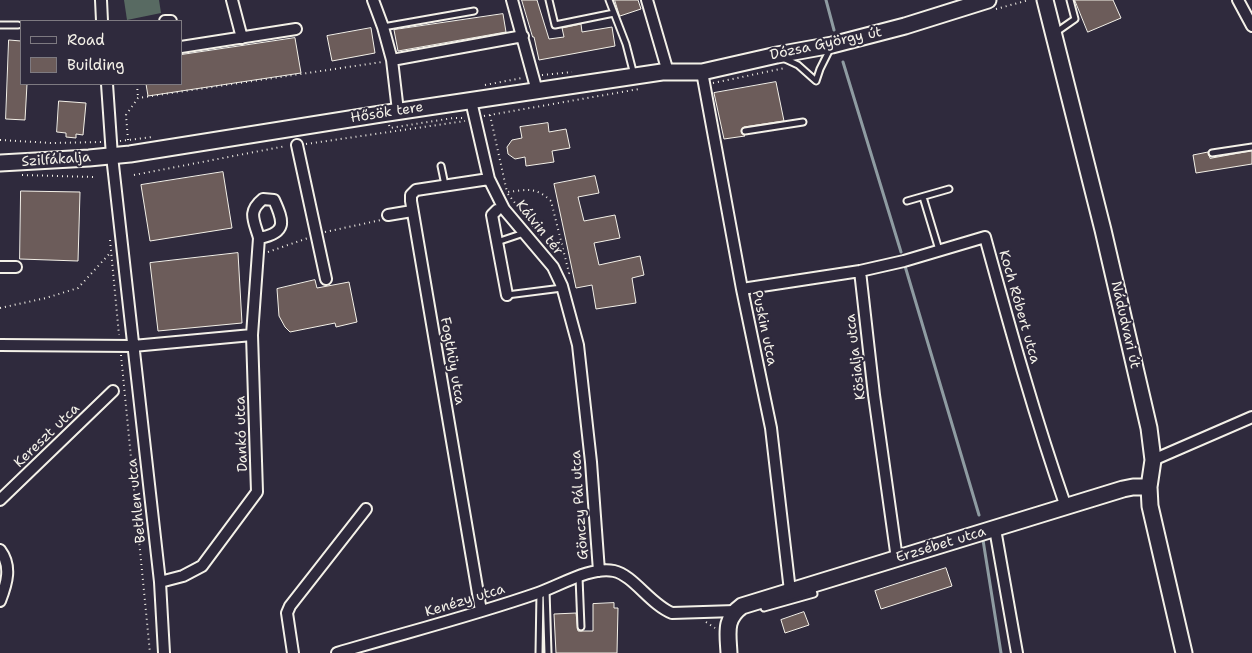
<!DOCTYPE html>
<meta charset="utf-8">
<style>
body{margin:0}
#map{position:relative;width:1252px;height:653px;overflow:hidden;background:#2f2a3d;font-family:"Shantell Sans",sans-serif}
canvas{display:block}
.legend{position:absolute;left:20px;top:20px;width:162px;height:65px;box-sizing:border-box;background:#2f2a3d;border:1px solid #7e7a81;margin:0;padding:6px 9px;list-style:none;font-size:15px;color:#f4f1e8}
.legend li{display:flex;align-items:center;gap:10px;height:25px}
.legend b{width:25px;border:1px solid #7e7a81}
</style>
<div id="map">
<canvas width="1252" height="653"></canvas>
<ul class="legend">
<li><b style="height:6px;background:#2f2a3d"></b>Road</li>
<li><b style="height:14px;background:#6c5c5a"></b>Building</li>
</ul>
</div>
<script>
const g = document.querySelector('canvas').getContext('2d');
g.lineJoin = 'round';
function paint(path, color) { g.fillStyle = color; g.fill(path, 'evenodd'); }
function strokePath(path, color, width, dash) { g.strokeStyle = color; g.lineWidth = width; g.lineCap = dash ? 'butt' : 'round'; g.setLineDash(dash || []); g.stroke(path); }
function drawText(font, color, halo, rows, align = 'center') {
  g.font = font + ' "Shantell Sans",sans-serif'; g.lineWidth = 4; g.setLineDash([]); g.textBaseline = 'middle'; g.strokeStyle = halo; g.fillStyle = color; for (const [text, x, y, turn = 0] of rows) {
    g.save(); g.translate(x, y); g.rotate((+turn || 0) * Math.PI / 180); g.textAlign = isNaN(turn) ? turn : align; if (halo) g.strokeText(text, 0, 0); g.fillText(text, 0, 0); g.restore();
  }
}
paint(new Path2D(`
 M 124,0 L 159,0 L 161,13 L 127,20 Z`), '#586a62');
strokePath(new Path2D(`
 M 826,0 L 834,30
 M 843,62 L 901,252
 M 905,266 L 979,515
 M 983,540 L 1001,653`), '#8f9ca2', 3);
const building = new Path2D(`
 M 522,0 L 537,0 L 549,39 L 564,37 L 562,28 L 581,24 L 582,32 L 612,27 L 615,46 L 539,60 L 534,37 L 533,37 Z
 M 615,0 L 638,0 L 641,9 L 620,16 Z
 M 1075,0 L 1113,0 L 1121,18 L 1088,32 Z
 M 503,14 L 506,32 L 398,51 L 394,30 Z
 M 371,28 L 375,53 L 332,61 L 327,36 Z
 M 295,38 L 301,73 L 148,96 L 146,84 L 181,84 L 181,55 Z
 M 9,40 L 21,41 L 21,84 L 27,84 L 25,120 L 6,119 Z
 M 776,82 L 784,121 L 744,127 L 741,131 L 745,136 L 724,139 L 714,93 Z
 M 59,101 L 86,103 L 83,135 L 76,134 L 76,138 L 66,137 L 66,133 L 57,132 Z
 M 548,123 L 549,132 L 566,129 L 570,148 L 552,151 L 554,162 L 526,166 L 525,157 L 515,159 L 508,154 L 507,147 L 512,140 L 522,138 L 520,127 Z
 M 1252,151 L 1252,164 L 1196,173 L 1193,155 L 1208,152 L 1210,158 Z
 M 223,172 L 232,228 L 150,241 L 141,185 Z
 M 595,176 L 599,193 L 578,197 L 584,221 L 615,215 L 620,238 L 594,243 L 599,265 L 640,256 L 644,275 L 632,278 L 636,303 L 596,309 L 592,285 L 576,288 L 554,184 Z
 M 21,191 L 80,192 L 78,261 L 20,259 Z
 M 238,253 L 242,323 L 158,331 L 150,263 Z
 M 315,280 L 317,288 L 349,282 L 357,322 L 336,327 L 335,323 L 290,332 L 285,327 L 279,316 L 277,289 Z
 M 946,568 L 952,586 L 881,609 L 875,591 Z
 M 614,603 L 614,608 L 618,608 L 617,653 L 556,653 L 554,614 L 576,613 L 578,631 L 593,631 L 593,604 Z
 M 804,612 L 809,625 L 785,633 L 781,620 Z`);
paint(building, '#6c5c5a');
strokePath(building, '#f4f1e8', 1);
const lane = new Path2D(`
 M 549,0 L 555,25 L 614,13
 M 609,0 L 626,44 L 634,75
 M 0,25 L 18,25
 M 383,27 L 474,11
 M 1055,33 L 1075,19 L 1070,0
 M 785,59 L 798,65 L 816,81 L 820,69 L 830,49
 M 745,131 L 803,122
 M 1212,153 L 1252,147
 M 441,166 L 445,185
 M 923,197 L 939,250
 M 907,201 L 949,189
 M 497,242 L 524,233
 M 507,295 L 562,288
 M 579,577 L 581,627
 M 546,590 L 548,653
 M 763,602 L 764,608 L 814,594 L 812,586
 M 539,653 L 540,592`);
const street = new Path2D(`
 M 101,0 L 102,21
 M 232,0 L 242,38
 M 373,0 L 383,27 L 392,60 L 398,111
 M 512,0 L 537,91
 M 647,0 L 668,72
 M 1238,0 L 1252,26
 M 165,21 L 171,21
 M 181,47 L 296,29
 M 392,60 L 523,36
 M 702,72 L 742,289 L 771,428 L 790,591
 M 107,84 L 112,156 L 160,582 L 164,653
 M 471,101 L 489,179 L 504,209 L 553,267 L 562,286 L 578,345 L 591,462 L 599,571
 M 297,145 L 326,279
 M 497,210 L 492,215 L 507,295
 M 388,215 L 412,211
 M 0,267 L 16,267
 M 860,271 L 874,395 L 897,559
 M 742,289 L 860,271 L 904,261 L 985,237 C 1010,328 1035,418 1066,507
 M 0,345 L 133,346 L 252,335
 M 1153,460 L 1252,417
 M 0,500 L 113,391
 M 995,529 L 1017,653
 M 0,550 C 12,566 7,583 0,601
 M 160,582 L 183,576 L 202,566 L 257,492 L 252,335 L 259,238 C 287,233 284,222 274,200 L 263,199 C 247,212 254,220 259,238
 M 481,611 L 411,201 L 411,195 L 416,190 L 489,179
 M 293,653 L 287,613 L 290,606 L 366,509
 M 337,653 C 404,633 472,616 538,593 C 559,586 591,566 614,571 C 633,575 651,605 672,613 L 735,611`);
const secondary = new Path2D(`
 M 1045,0 L 1103,230 L 1149,428 L 1153,460 L 1149,487 L 1150,506 L 1184,653
 M 0,163 L 89,158 L 130,154 L 381,114 L 662,72 L 702,72 L 777,55 L 832,45 L 905,26 L 988,0
 M 729,653 C 728,633 724,619 742,606 L 1123,489 L 1133,487 L 1149,487`);
strokePath(lane, '#f4f1e8', 9);
strokePath(street, '#f4f1e8', 14);
strokePath(secondary, '#f4f1e8', 19);
strokePath(new Path2D(`
 M 996,9 L 1029,0
 M 542,75 L 572,72
 M 713,83 L 785,68
 M 137,84 L 138,98
 M 485,85 L 522,78
 M 490,115 L 507,192 C 527,190 535,186 551,201 L 569,273 L 567,276
 M 484,116 L 639,89
 M 389,125 L 390,128 L 453,118 L 464,118
 M 0,140 L 52,143 L 102,142
 M 128,140 L 126,115 L 138,98 L 382,62
 M 120,141 L 152,137
 M 306,144 L 465,121
 M 22,175 L 93,177
 M 134,175 L 286,146
 M 508,194 L 539,234
 M 325,232 L 381,220
 M 110,240 L 119,335
 M 268,252 L 308,238
 M 0,308 L 46,298 L 78,288 L 111,252
 M 121,355 L 150,653
 M 706,622 L 715,628`), '#f4f1e8', 2, [1, 4]);
strokePath(lane, '#2f2a3d', 5);
strokePath(street, '#2f2a3d', 10);
strokePath(secondary, '#2f2a3d', 15);
drawText('14px', '#f4f1e8', '#2f2a3d', [
 ["Dózsa György út",826,44,-12],
 ["Hősök tere",387,113,-9],
 ["Szilfákalja",56,160,-4],
 ["Kálvin tér",539,228,51],
 ["Koch Róbert utca",1019,307,74],
 ["Nádudvari út",1125,325,77],
 ["Puskin utca",764,328,78],
 ["Kösialja utca",856,357,-97],
 ["Fogthüy utca",452,361,80],
 ["Dankó utca",242,434,-92],
 ["Kereszt utca",47,436,-44],
 ["Bethlen utca",137,501,-96],
 ["Gönczy Pál utca",580,505,-94],
 ["Erzsébet utca",941,545,-17],
 ["Kenézy utca",465,601,-17]
]);
</script>
